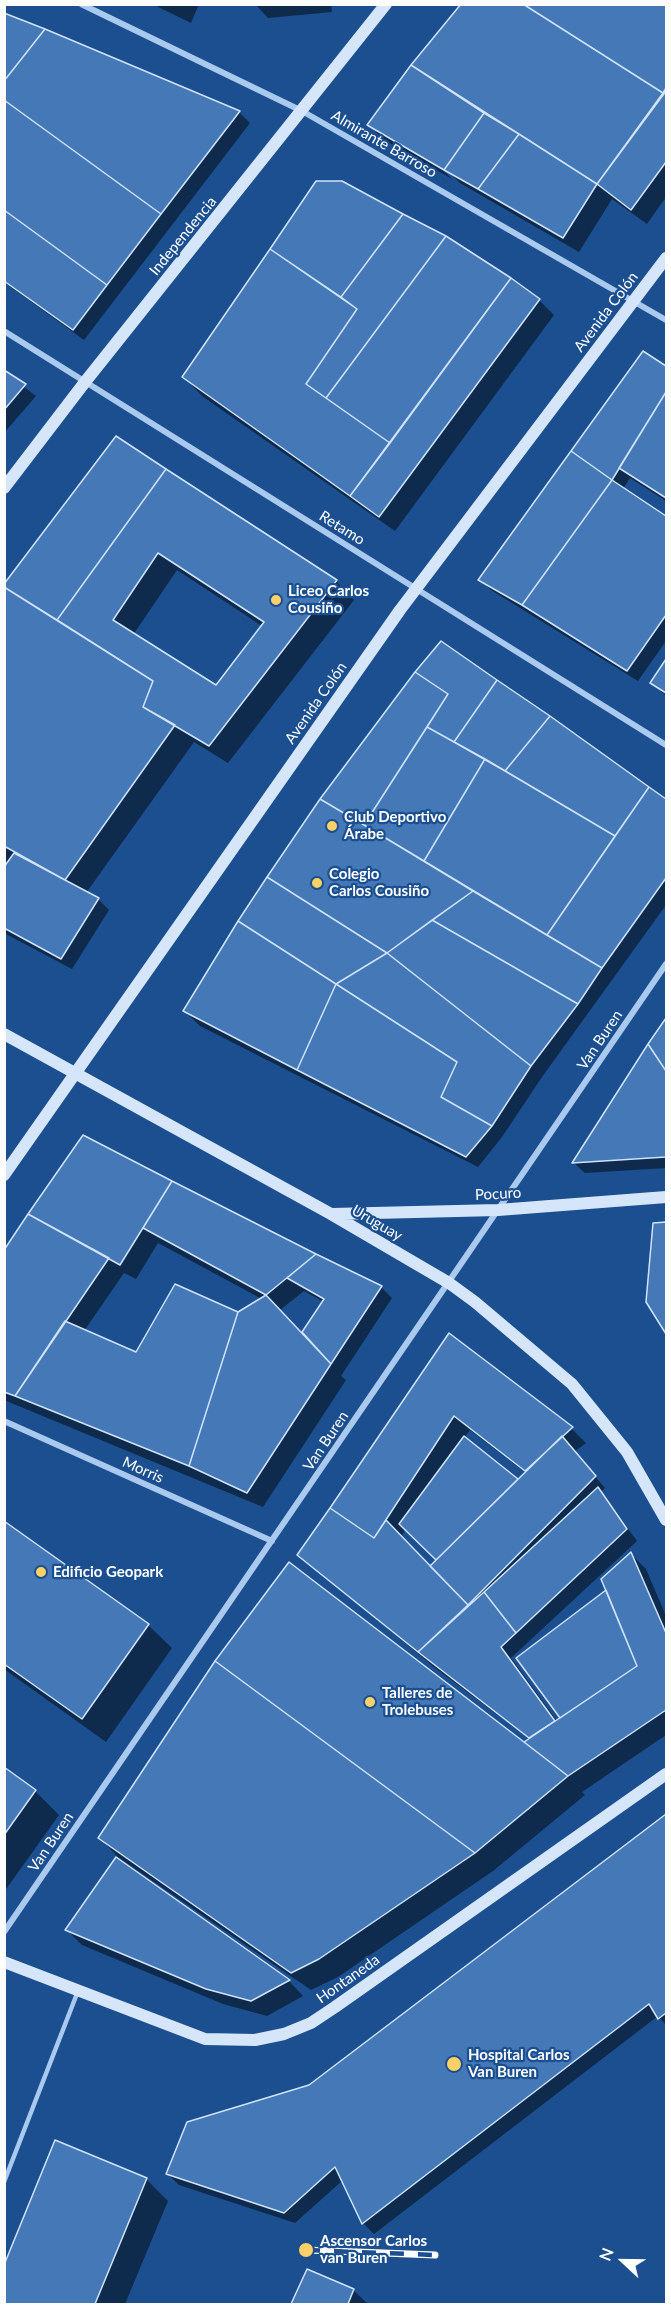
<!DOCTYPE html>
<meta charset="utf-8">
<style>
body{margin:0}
#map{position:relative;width:671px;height:2309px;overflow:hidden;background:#1b4f8f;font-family:Lato,sans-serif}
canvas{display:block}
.frame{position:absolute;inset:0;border:6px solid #fff;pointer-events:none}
.north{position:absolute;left:593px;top:2231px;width:60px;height:60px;-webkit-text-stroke:4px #1b4f8f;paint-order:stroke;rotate:292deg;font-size:16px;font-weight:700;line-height:24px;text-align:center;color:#fff}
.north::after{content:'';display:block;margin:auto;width:21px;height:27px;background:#fff;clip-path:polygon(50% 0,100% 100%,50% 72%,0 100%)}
</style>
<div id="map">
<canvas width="671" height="2309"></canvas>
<div class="frame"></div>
<div class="north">N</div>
</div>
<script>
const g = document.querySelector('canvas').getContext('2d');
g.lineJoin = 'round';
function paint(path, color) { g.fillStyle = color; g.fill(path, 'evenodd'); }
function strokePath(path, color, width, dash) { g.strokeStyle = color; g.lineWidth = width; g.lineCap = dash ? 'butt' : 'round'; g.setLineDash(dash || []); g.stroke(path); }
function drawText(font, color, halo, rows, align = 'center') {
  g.font = font + ' Lato,sans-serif'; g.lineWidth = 4.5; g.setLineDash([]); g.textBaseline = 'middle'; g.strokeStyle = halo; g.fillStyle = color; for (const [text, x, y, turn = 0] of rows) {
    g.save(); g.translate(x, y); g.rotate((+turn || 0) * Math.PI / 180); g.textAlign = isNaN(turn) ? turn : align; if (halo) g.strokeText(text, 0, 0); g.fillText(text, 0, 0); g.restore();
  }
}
paint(new Path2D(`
 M 152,4 L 199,4 L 191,23 Z
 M 255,4 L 331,4 L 332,12 L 268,18 Z
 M 461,4 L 666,4 L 666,197 L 647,224 L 612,199 L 579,252 L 460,183 L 440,163 L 438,165 L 452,179 L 384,140 L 369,125 Z
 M 4,14 L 240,113 L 250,123 L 84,340 L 4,282 Z
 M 272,249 L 539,300 L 554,315 L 395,531 L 202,396 L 184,377 L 276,253 Z
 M 644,353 L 666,366 L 666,501 L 630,478 L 623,489 L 666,518 L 666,641 L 638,681 L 491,590 L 480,579 Z
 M 4,372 L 36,396 L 4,433 Z
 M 117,438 L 336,581 L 354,600 L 228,763 L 194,742 L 86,893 L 98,899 L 109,910 L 72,969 L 4,933 L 4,587 ZM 177,570 L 262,626 L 216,687 L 133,635 Z
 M 441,643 L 666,801 L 666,905 L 542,1077 L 502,1137 L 478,1167 L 200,1026 L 185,1011 Z
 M 666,662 L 666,696 L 652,683 Z
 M 666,1022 L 666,1168 L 585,1173 L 574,1163 Z
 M 84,1137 L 381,1287 L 392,1298 L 341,1376 L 346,1380 L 263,1507 L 4,1400 L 4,1254 ZM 158,1243 L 262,1299 L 238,1314 L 136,1354 L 84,1331 L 124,1273 L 136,1279 ZM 304,1291 L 324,1302 L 302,1334 L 280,1310 Z
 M 654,1224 L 666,1224 L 666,1331 L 648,1302 Z
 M 450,1335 L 562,1438 L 572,1429 L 586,1443 L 574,1452 L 605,1488 L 601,1492 L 637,1541 L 511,1658 L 557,1721 L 562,1718 L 610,1596 L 631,1554 L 646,1569 L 666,1616 L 666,1735 L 582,1792 L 585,1795 L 493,1871 L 338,1977 L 311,1990 L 118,1857 L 100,1838 L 524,1744 L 530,1739 L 434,1667 L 299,1555 ZM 470,1430 L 526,1473 L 518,1481 L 464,1438 ZM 406,1528 L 438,1560 L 430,1567 L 401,1537 Z
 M 4,1522 L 148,1625 L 172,1648 L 106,1742 L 4,1669 Z
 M 4,1769 L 35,1791 L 59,1815 L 4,1892 Z
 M 666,1816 L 666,2025 L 658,2016 L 374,2234 L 363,2223 L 343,2180 L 295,2223 L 179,2185 L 168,2174 L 310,2086 Z
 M 116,1859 L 289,1981 L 303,1996 L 267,2016 L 223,2004 L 82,1945 L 67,1930 Z
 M 146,2179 L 168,2201 L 125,2304 L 4,2304 L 4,2269 Z
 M 308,2271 L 353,2290 L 368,2304 L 293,2304 Z`), '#0007');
const building = new Path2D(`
 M 461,4 L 523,4 L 663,93 L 597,184 L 411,65 Z
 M 523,4 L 666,4 L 666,88 L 663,93 Z
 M 4,13 L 45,29 L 4,81 Z
 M 45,29 L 240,111 L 161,214 L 4,100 L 4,81 Z
 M 411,65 L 484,113 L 444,170 L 367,125 Z
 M 666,91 L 666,162 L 631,210 L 597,184 Z
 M 4,100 L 161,214 L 107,285 L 4,210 Z
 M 484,113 L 519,134 L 478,189 L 444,170 Z
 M 519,134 L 597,184 L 563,238 L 478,189 Z
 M 316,181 L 342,181 L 403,214 L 341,297 L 270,249 Z
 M 4,210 L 107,285 L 73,330 L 4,281 Z
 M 403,214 L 446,236 L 326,398 L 306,384 L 357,309 L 341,297 Z
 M 446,236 L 511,278 L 390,443 L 326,398 Z
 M 270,249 L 357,309 L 306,384 L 390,443 L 350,496 L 182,377 Z
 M 511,278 L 540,299 L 379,517 L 350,496 Z
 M 643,351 L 666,366 L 666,392 L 612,480 L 571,451 Z
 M 4,370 L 26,384 L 4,410 Z
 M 666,392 L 666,498 L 619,468 Z
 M 116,436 L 166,469 L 57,620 L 4,587 L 4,584 Z
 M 571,451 L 612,480 L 522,605 L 478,580 Z
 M 166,469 L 337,580 L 209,746 L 143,707 L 153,681 L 57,620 ZM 158,553 L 264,622 L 216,685 L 113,620 Z
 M 612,480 L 666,516 L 666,615 L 627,671 L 522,605 Z
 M 4,587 L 153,681 L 143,707 L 175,725 L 65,880 L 4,846 Z
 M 441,641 L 497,680 L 454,742 L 427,727 L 448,694 L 415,672 Z
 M 666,659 L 666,693 L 650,683 Z
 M 415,672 L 448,694 L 364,825 L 320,799 Z
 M 497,680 L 550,716 L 505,771 L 454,742 Z
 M 550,716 L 649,787 L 615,836 L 505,771 Z
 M 427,727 L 485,759 L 424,861 L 364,825 Z
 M 485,759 L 615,836 L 547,935 L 424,861 Z
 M 649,787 L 666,799 L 666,878 L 602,968 L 547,935 Z
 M 320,799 L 364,825 L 473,891 L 387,953 L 267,877 Z
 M 14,853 L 99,898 L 61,959 L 4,928 L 4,867 Z
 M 267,877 L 387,953 L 336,984 L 238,921 Z
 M 473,891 L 602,968 L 578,1004 L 432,920 Z
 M 432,920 L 578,1004 L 531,1066 L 387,953 Z
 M 238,921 L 336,984 L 297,1070 L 183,1011 Z
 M 387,953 L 531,1066 L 492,1126 L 441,1097 L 457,1062 L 336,984 Z
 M 336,984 L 457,1062 L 441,1097 L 492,1126 L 466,1157 L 297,1070 Z
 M 666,1018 L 666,1071 L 648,1044 Z
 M 648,1044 L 666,1071 L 666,1157 L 572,1163 Z
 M 83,1135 L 172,1181 L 120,1265 L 28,1214 Z
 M 172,1181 L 316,1254 L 266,1295 L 143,1228 Z
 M 28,1214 L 109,1258 L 15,1396 L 4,1392 L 4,1250 Z
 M 666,1222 L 666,1334 L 646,1302 L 653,1223 Z
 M 316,1254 L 382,1286 L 331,1364 L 302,1332 L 324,1299 L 287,1278 Z
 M 175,1284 L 238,1312 L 189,1466 L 15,1396 L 65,1321 L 136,1352 Z
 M 266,1295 L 331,1364 L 247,1493 L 189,1466 L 238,1312 Z
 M 449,1333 L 573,1427 L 525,1471 L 454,1416 L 374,1538 L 330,1508 Z
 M 464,1436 L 518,1479 L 436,1560 L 399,1524 Z
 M 562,1436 L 596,1476 L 468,1605 L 430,1566 Z
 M 598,1487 L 627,1529 L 516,1633 L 484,1592 Z
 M 330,1508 L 374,1538 L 386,1520 L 468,1605 L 418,1652 L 297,1555 Z
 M 4,1521 L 149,1624 L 82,1719 L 4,1664 Z
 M 631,1552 L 666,1633 L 666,1710 L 568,1776 L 524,1742 L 637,1666 L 601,1579 Z
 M 289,1562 L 524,1742 L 568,1776 L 475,1853 L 215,1661 Z
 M 606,1590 L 637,1666 L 560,1718 L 516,1658 Z
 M 484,1592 L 516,1633 L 501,1647 L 555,1721 L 529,1738 L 418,1652 Z
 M 215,1661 L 475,1853 L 319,1959 L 291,1973 L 98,1838 Z
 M 4,1767 L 36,1790 L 4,1835 Z
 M 666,1814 L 666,2013 L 658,2019 L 649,2004 L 362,2224 L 335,2167 L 284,2213 L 166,2174 L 187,2122 L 309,2085 Z
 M 116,1857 L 290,1980 L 251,2001 L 206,1989 L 65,1930 Z
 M 55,2140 L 147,2178 L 95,2304 L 4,2304 L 4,2265 Z
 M 307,2269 L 354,2289 L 348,2304 L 291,2304 Z`);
paint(building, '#4478b7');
strokePath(building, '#cfe3fa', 1.5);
strokePath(new Path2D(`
 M 4,2182 L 78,1991`), '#a9c9ee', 4.5);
strokePath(new Path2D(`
 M 81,4 L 302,111 L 666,320
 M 4,331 L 666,745
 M 4,1421 L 272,1541
 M 4,1932 L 666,964`), '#a9c9ee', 6);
strokePath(new Path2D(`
 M 4,488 L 85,382 L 386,4
 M 4,1034 L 331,1214 L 449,1283 L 475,1302 L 572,1384 L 627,1452 L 666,1520
 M 4,1175 L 400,610 L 666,258
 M 332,1214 L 498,1210 L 666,1197
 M 4,1962 L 205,2039 L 255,2040 L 284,2034 L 311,2023 L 335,2007 L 666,1774`), '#d6e6fa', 12);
const rail = new Path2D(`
 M 306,2250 L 435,2255`);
strokePath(rail, '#fff', 7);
strokePath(rail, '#1b4f8f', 4.5, [14]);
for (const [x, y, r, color] of [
 [276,600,6,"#ffd166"],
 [332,826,6,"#ffd166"],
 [317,883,6,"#ffd166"],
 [41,1572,6,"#ffd166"],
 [370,1702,6,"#ffd166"],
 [454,2064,8,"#ffd166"],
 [306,2250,8,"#ffd166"]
]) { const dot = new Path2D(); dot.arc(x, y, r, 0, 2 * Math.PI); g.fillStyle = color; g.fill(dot); strokePath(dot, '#1b4f8f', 2); }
drawText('15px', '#fff', '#1b4f8f', [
 ["Almirante Barroso",384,144,30],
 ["Independencia",183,236,-51],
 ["Avenida Colón",606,312,-53],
 ["Retamo",342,528,32],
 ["Avenida Colón",316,703,-55],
 ["Van Buren",600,1040,-56],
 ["Pocuro",498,1194,-3],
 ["Uruguay",377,1223,30],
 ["Van Buren",326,1441,-56],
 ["Morris",143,1470,24],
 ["Van Buren",51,1842,-56],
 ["Hontaneda",348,1979,-35]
]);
drawText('bold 15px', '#fff', '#1b4f8f', [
 ["Liceo Carlos",288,591],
 ["Cousiño",288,608],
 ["Club Deportivo",344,817],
 ["Árabe",344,834],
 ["Colegio",329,874],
 ["Carlos Cousiño",329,891],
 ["Edificio Geopark",53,1572],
 ["Talleres de",382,1693],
 ["Trolebuses",382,1710],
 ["Hospital Carlos",468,2055],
 ["Van Buren",468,2072],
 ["Ascensor Carlos",320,2241],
 ["van Buren",320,2258]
], 'left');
</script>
